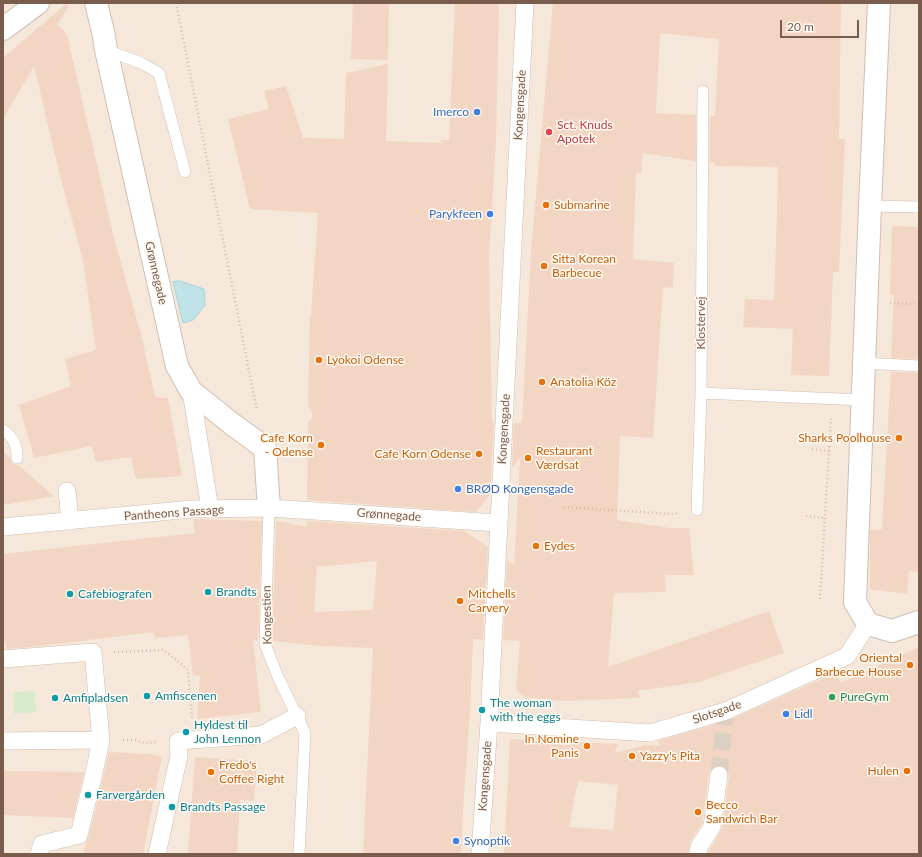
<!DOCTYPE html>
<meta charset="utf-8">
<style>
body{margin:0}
#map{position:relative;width:922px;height:857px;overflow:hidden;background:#fdf6ec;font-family:Lato,sans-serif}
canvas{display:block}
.frame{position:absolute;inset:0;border:4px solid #7a5c4d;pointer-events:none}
.scale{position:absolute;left:780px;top:20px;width:79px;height:18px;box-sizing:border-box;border:2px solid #7a5c4d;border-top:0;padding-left:5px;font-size:12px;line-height:14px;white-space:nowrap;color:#7a5c4d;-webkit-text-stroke:3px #fffaf3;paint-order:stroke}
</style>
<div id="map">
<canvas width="922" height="857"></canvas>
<div class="frame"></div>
<div class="scale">20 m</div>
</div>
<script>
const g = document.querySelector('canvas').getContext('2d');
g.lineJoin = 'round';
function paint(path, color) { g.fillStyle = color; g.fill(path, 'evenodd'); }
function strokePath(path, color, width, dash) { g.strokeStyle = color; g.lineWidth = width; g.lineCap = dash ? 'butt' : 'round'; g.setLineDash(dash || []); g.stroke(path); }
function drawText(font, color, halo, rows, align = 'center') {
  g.font = font + ' Lato,sans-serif'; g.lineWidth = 3; g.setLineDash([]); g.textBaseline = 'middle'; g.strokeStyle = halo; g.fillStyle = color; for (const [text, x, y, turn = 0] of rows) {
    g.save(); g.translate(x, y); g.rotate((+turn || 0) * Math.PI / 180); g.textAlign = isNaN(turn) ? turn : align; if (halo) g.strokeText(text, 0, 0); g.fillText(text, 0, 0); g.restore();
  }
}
paint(new Path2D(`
 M 3,3 L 919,3 L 919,854 L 3,854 Z`), '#f5e8da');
paint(new Path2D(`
 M 35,691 L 36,712 L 14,714 L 13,692 Z`), '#d8ecc9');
const water = new Path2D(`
 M 180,281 L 204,289 L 205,305 L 193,320 L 183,323 L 173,282 Z`);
paint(water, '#bfe3e8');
strokePath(water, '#a5d3da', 1);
paint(new Path2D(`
 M 353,3 L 389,3 L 388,60 L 351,59 Z
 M 455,3 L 499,3 L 496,142 L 489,256 L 492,422 L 494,422 L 490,494 L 476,512 L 307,500 L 308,423 L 313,415 L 308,405 L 310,315 L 311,315 L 318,213 L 250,209 L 228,119 L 269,109 L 264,91 L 286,86 L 303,138 L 344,139 L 346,73 L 388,64 L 386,141 L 441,143 L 441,140 L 449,140 Z
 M 553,3 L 841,3 L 839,139 L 845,139 L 839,272 L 833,272 L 829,376 L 791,375 L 793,329 L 743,327 L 745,299 L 774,300 L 777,214 L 778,167 L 715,166 L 715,163 L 710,162 L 710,116 L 715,116 L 719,39 L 660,33 L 656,113 L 696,115 L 696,161 L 643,153 L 641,174 L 636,173 L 633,259 L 674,263 L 673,288 L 663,287 L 653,438 L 620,436 L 617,520 L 670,528 L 689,528 L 694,575 L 665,575 L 666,592 L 614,593 L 608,667 L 769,611 L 784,653 L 699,682 L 638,691 L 640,698 L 561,701 L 525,697 L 516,691 L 520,641 L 503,640 L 507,560 L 514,565 L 520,458 L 512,468 L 514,423 L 522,423 L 531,252 Z
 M 66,4 L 69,6 L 57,25 L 62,29 L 67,35 L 114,238 L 142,338 L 155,397 L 168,398 L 182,476 L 136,479 L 131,457 L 96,462 L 92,446 L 34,458 L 19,405 L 71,386 L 65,359 L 96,350 L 83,260 L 60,176 L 34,66 L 3,119 L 3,58 Z
 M 892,226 L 919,227 L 919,359 L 892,358 L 892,356 L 891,356 L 894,295 L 890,294 Z
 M 891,372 L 919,373 L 919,572 L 909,571 L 907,594 L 870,589 L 870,530 L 882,529 Z
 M 3,452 L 10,458 L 11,461 L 13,464 L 18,465 L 54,496 L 3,505 Z
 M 193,519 L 262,521 L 258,640 L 253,640 L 261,712 L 197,719 L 200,676 L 193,675 L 188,635 L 155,638 L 153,632 L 49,645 L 7,649 L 6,642 L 3,643 L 3,554 L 195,533 Z
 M 276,521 L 283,522 L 307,527 L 307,521 L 464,531 L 488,547 L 483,640 L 473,639 L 470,711 L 463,811 L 461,854 L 363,854 L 373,648 L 320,646 L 272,641 ZM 377,561 L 373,610 L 314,612 L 317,567 Z
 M 919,647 L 919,854 L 708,854 L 709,851 L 720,832 L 722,829 L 729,776 L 728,772 L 725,767 L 720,765 L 715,766 L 711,769 L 709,773 L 702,823 L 690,842 L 688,854 L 504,854 L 510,739 L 619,744 L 614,753 L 645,745 L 660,745 L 658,741 L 730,720 L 835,673 L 841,683 ZM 578,781 L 618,785 L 613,830 L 569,827 Z
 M 109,752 L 149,754 L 162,757 L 143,854 L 83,854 L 86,842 L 89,837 Z
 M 195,757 L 257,761 L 254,801 L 240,800 L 237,854 L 188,854 Z
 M 3,771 L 84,772 L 73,818 L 3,815 Z`), '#f3d5c3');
strokePath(new Path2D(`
 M 719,775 L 725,718`), '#dcd0c4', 17, [17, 8]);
const service = new Path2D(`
 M 106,50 L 141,63 L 159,73 L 185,172
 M 703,91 L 701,393 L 863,400
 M 870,206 L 919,207
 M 864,363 L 919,366
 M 3,430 C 13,437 17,445 17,458
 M 269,508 L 265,644 L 278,677 L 305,733 L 299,854
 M 697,510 L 701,393`);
const pedestrian = new Path2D(`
 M 191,391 L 210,509
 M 67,491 L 70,521
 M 3,527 L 192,509 L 269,508 L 498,523
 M 3,659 L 93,652 L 101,740 L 94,773 L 79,835 L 42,844 L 39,854
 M 489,723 L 650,733 L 726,711 L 847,656 L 868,624
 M 3,741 L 101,740
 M 157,854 L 179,756 L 178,741 L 261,735 L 297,716
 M 480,854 L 489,723 L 525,3
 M 698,854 L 699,847 L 712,827 L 719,775`);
const minor = new Path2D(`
 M 96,3 L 104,36 L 106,50 L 177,366 L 191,391 L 232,424 L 265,448 L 269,508
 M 879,3 L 870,206 L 855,602 L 868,624 L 892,631 L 919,622
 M 3,29 L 38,3`);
strokePath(service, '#d1beb0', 12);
strokePath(pedestrian, '#d1beb0', 18);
strokePath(minor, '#d1beb0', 24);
strokePath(new Path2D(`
 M 176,3 L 257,411
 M 890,303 L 919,304
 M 812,449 L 829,451
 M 564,507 L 671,514 L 678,513
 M 806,516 L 825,518
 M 820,599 L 831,417
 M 114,652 L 164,650 L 188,670 L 192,718
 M 123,740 L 136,740 L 145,743 L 156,742`), '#d9b8a5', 2.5, [1, 3]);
strokePath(service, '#fff', 11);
strokePath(pedestrian, '#fff', 17);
strokePath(minor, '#fff', 22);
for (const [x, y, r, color] of [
 [477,112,4,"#3f7fe0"],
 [549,132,4,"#e0444e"],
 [546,205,4,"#e8710a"],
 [490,214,4,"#3f7fe0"],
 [544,266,4,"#e8710a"],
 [319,360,4,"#e8710a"],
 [542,382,4,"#e8710a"],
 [899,438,4,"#e8710a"],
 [321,445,4,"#e8710a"],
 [479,454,4,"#e8710a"],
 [528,458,4,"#e8710a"],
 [458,489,4,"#3f7fe0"],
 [536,546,4,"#e8710a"],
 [208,592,4,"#0f9aa8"],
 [70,594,4,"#0f9aa8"],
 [460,601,4,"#e8710a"],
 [910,665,4,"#e8710a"],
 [147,696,4,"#0f9aa8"],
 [832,697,4,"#2e9e5b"],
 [55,698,4,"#0f9aa8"],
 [482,710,4,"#0f9aa8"],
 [786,714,4,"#3f7fe0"],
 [186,732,4,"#0f9aa8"],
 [587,746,4,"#e8710a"],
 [632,756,4,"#e8710a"],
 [907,771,4,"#e8710a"],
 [211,772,4,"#e8710a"],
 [88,795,4,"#0f9aa8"],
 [172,807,4,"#0f9aa8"],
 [698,812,4,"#e8710a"],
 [456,841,4,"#3f7fe0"]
]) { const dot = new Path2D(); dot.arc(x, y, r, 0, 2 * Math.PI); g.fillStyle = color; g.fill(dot); strokePath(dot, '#fffaf3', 1.5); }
drawText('12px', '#7a5c4d', '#fffaf3', [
 ["Kongensgade",520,105,-87],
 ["Grønnegade",156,273,77],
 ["Klostervej",701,323,-90],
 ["Kongensgade",504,429,-87],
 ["Pantheons Passage",174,513,-4],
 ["Grønnegade",389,515,4],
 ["Kongestien",267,615,-91],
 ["Slotsgade",717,712,-19],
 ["Kongensgade",485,776,-86]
]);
drawText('12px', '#366cbe', '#fffaf3', [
 ["Imerco",469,112,"right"],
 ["Parykfeen",482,214,"right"],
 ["BRØD Kongensgade",466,489],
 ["Lidl",794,714],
 ["Synoptik",464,841]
], 'left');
drawText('12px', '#be3a42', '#fffaf3', [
 ["Sct. Knuds",557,125],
 ["Apotek",557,139]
], 'left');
drawText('12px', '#c56008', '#fffaf3', [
 ["Submarine",554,205],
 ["Sitta Korean",552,259],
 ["Barbecue",552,273],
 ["Lyokoi Odense",327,360],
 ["Anatolia Köz",550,382],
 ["Cafe Korn",313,438,"right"],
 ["- Odense",313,452,"right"],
 ["Sharks Poolhouse",891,438,"right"],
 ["Restaurant",536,451],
 ["Værdsat",536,465],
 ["Cafe Korn Odense",471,454,"right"],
 ["Eydes",544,546],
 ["Mitchells",468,594],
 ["Carvery",468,608],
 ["Oriental",902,658,"right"],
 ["Barbecue House",902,672,"right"],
 ["In Nomine",579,739,"right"],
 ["Panis",579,753,"right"],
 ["Yazzy's Pita",640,756],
 ["Fredo's",219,765],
 ["Coffee Right",219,779],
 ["Hulen",899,771,"right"],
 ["Becco",706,805],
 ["Sandwich Bar",706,819]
], 'left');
drawText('12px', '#0d838f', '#fffaf3', [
 ["Brandts",216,592],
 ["Cafebiografen",78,594],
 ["Amfiscenen",155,696],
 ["Amfipladsen",63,698],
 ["The woman",490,703],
 ["with the eggs",490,717],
 ["Hyldest til",194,725],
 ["John Lennon",194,739],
 ["Farvergården",96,795],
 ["Brandts Passage",180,807]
], 'left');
drawText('12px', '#27864d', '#fffaf3', [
 ["PureGym",840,697]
], 'left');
</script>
